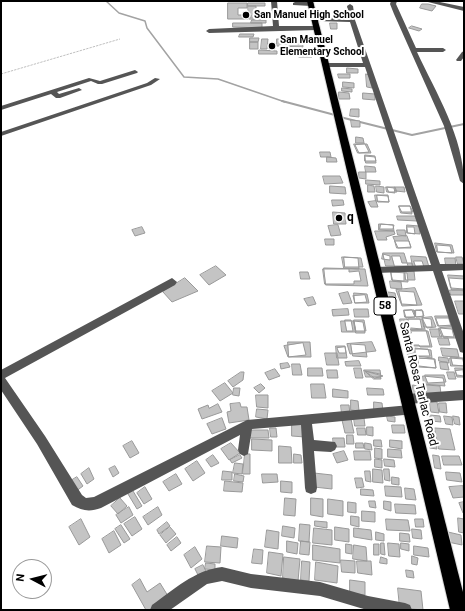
<!DOCTYPE html>
<style>
body{margin:0}
#map{position:relative;width:465px;height:611px;overflow:hidden;background:#fff;font-family:Roboto,sans-serif}
canvas{display:block}
.frame{position:absolute;inset:0;border:2px solid #000;pointer-events:none}
.north{position:absolute;left:12px;top:559px;width:40px;height:40px;box-sizing:border-box;background:#fff;border:1px solid #999;border-radius:50%;rotate:277deg;font-size:11px;font-weight:700;line-height:16px;text-align:center;color:#000}
.north::after{content:'';display:block;margin:auto;width:14px;height:18px;background:#000;clip-path:polygon(50% 0,100% 100%,50% 72%,0 100%)}
</style>
<div id="map">
<canvas width="465" height="611"></canvas>
<div class="frame"></div>
<div class="north">N</div>
</div>
<script>
const g = document.querySelector('canvas').getContext('2d');
g.lineJoin = 'round';
function strokePath(path, color, width, dash) { g.strokeStyle = color; g.lineWidth = width; g.lineCap = dash ? 'butt' : 'round'; g.setLineDash(dash || []); g.stroke(path); }
function paint(path, color) { g.fillStyle = color; g.fill(path, 'evenodd'); }
function drawText(font, color, halo, rows, align = 'center') {
  g.font = font + ' Roboto,sans-serif'; g.lineWidth = 4; g.setLineDash([]); g.textBaseline = 'middle'; g.strokeStyle = halo; g.fillStyle = color; for (const [text, x, y, turn = 0] of rows) {
    g.save(); g.translate(x, y); g.rotate((+turn || 0) * Math.PI / 180); g.textAlign = isNaN(turn) ? turn : align; if (halo) g.strokeText(text, 0, 0); g.fillText(text, 0, 0); g.restore();
  }
}
strokePath(new Path2D(`
 M 106,1 L 119,13 L 145,21 L 147,28 L 184,77 L 218,79 L 285,102`), '#a3a3a3', 1.5);
strokePath(new Path2D(`
 M 282,101 L 335,115
 M 340,117 L 412,135 L 464,124`), '#a3a3a3', 2);
const building = new Path2D(`
 M 228,3 L 247,3 L 247,8 L 238,8 L 238,15 L 248,15 L 248,19 L 228,19 Z
 M 248,3 L 265,3 L 265,6 L 248,6 Z
 M 422,4 L 428,4 L 436,6 L 432,11 L 420,8 Z
 M 248,6 L 256,6 L 256,16 L 249,16 Z
 M 249,17 L 265,17 L 265,20 L 249,19 Z
 M 252,20 L 266,20 L 266,23 L 251,23 Z
 M 233,23 L 262,23 L 262,28 L 233,27 Z
 M 330,23 L 337,23 L 337,29 L 331,29 Z
 M 412,26 L 422,29 L 419,31 L 409,28 Z
 M 240,34 L 254,34 L 253,37 L 239,37 Z
 M 250,38 L 259,38 L 258,42 L 250,42 Z
 M 262,39 L 268,39 L 267,49 L 261,49 Z
 M 277,39 L 302,40 L 303,47 L 277,46 Z
 M 250,42 L 258,42 L 258,49 L 250,49 Z
 M 259,50 L 277,51 L 277,54 L 259,54 Z
 M 290,50 L 302,50 L 303,53 L 290,53 Z
 M 298,54 L 311,54 L 312,57 L 299,57 Z
 M 347,68 L 358,69 L 358,73 L 347,73 Z
 M 338,74 L 350,74 L 350,78 L 339,78 Z
 M 366,74 L 369,75 L 372,88 L 367,87 Z
 M 343,82 L 354,83 L 354,88 L 343,87 Z
 M 342,88 L 352,89 L 352,92 L 342,91 Z
 M 339,92 L 349,93 L 350,99 L 339,99 Z
 M 363,93 L 375,94 L 375,100 L 363,99 Z
 M 351,109 L 359,109 L 359,117 L 350,116 Z
 M 351,120 L 360,121 L 360,127 L 352,127 Z
 M 356,137 L 363,138 L 364,143 L 356,143 Z
 M 354,144 L 367,144 L 371,153 L 358,153 Z
 M 365,144 L 369,152 L 359,153 L 355,145 Z
 M 320,152 L 330,152 L 331,157 L 321,157 Z
 M 365,155 L 375,156 L 376,163 L 366,163 Z
 M 365,156 L 375,157 L 376,161 L 365,161 Z
 M 327,157 L 336,158 L 337,162 L 327,162 Z
 M 365,166 L 375,167 L 376,172 L 366,172 Z
 M 359,172 L 366,172 L 366,179 L 359,178 Z
 M 323,176 L 340,176 L 343,183 L 325,184 Z
 M 366,180 L 380,181 L 380,185 L 366,184 Z
 M 368,185 L 374,186 L 375,192 L 368,192 Z
 M 330,186 L 345,187 L 346,194 L 330,193 Z
 M 376,186 L 384,187 L 384,193 L 377,192 Z
 M 386,187 L 394,188 L 395,193 L 387,192 Z
 M 387,187 L 395,187 L 397,192 L 389,192 Z
 M 395,187 L 404,187 L 405,192 L 396,191 Z
 M 375,195 L 388,196 L 389,202 L 376,201 Z
 M 377,195 L 388,195 L 389,202 L 378,202 Z
 M 332,200 L 343,200 L 344,205 L 333,206 Z
 M 376,201 L 378,207 L 371,207 L 368,202 Z
 M 399,206 L 410,206 L 413,212 L 402,212 Z
 M 399,206 L 410,206 L 412,214 L 401,213 Z
 M 333,212 L 345,213 L 346,224 L 334,224 Z
 M 397,216 L 415,216 L 417,221 L 398,220 Z
 M 379,224 L 393,225 L 394,231 L 379,230 Z
 M 381,224 L 394,225 L 393,229 L 380,229 Z
 M 338,225 L 341,235 L 331,236 L 328,226 Z
 M 407,225 L 419,226 L 420,234 L 407,233 Z
 M 142,227 L 145,233 L 135,236 L 132,230 Z
 M 407,227 L 414,227 L 415,234 L 408,233 Z
 M 397,230 L 405,230 L 406,236 L 398,235 Z
 M 375,231 L 394,231 L 395,234 L 386,237 L 387,240 L 378,240 Z
 M 407,236 L 411,247 L 398,248 L 393,237 Z
 M 325,239 L 334,239 L 334,245 L 326,245 Z
 M 395,241 L 409,241 L 411,248 L 397,248 Z
 M 435,243 L 452,245 L 454,253 L 437,252 Z
 M 437,245 L 450,246 L 452,253 L 438,252 Z
 M 383,253 L 404,253 L 408,266 L 386,266 Z
 M 383,254 L 390,256 L 390,260 L 382,259 Z
 M 392,256 L 400,256 L 402,263 L 412,263 L 413,267 L 395,267 Z
 M 411,256 L 426,257 L 429,267 L 413,267 Z
 M 342,257 L 358,258 L 359,269 L 344,268 Z
 M 344,257 L 361,258 L 363,267 L 345,267 Z
 M 456,257 L 462,257 L 464,264 L 458,264 Z
 M 445,258 L 455,258 L 456,266 L 446,265 Z
 M 414,261 L 422,261 L 424,267 L 416,267 Z
 M 216,266 L 226,275 L 209,285 L 200,275 Z
 M 324,268 L 365,269 L 368,286 L 326,285 Z
 M 323,269 L 349,269 L 349,272 L 359,271 L 361,281 L 354,281 L 354,284 L 325,284 Z
 M 391,269 L 404,271 L 404,281 L 392,280 Z
 M 405,271 L 414,271 L 415,280 L 406,280 Z
 M 300,272 L 308,272 L 310,279 L 301,279 Z
 M 391,272 L 407,273 L 408,282 L 393,281 Z
 M 448,275 L 464,276 L 464,289 L 451,288 Z
 M 185,278 L 198,291 L 172,302 L 163,292 Z
 M 449,278 L 464,279 L 464,290 L 452,290 Z
 M 390,281 L 401,282 L 402,289 L 391,288 Z
 M 415,288 L 422,305 L 402,306 L 396,290 Z
 M 450,290 L 463,290 L 464,295 L 451,295 Z
 M 399,291 L 414,292 L 417,305 L 402,304 Z
 M 348,292 L 352,303 L 343,304 L 339,294 Z
 M 388,292 L 395,293 L 396,298 L 388,297 Z
 M 354,293 L 367,294 L 369,303 L 355,303 Z
 M 365,295 L 367,302 L 355,303 L 353,296 Z
 M 313,297 L 316,304 L 308,306 L 304,299 Z
 M 455,301 L 464,301 L 464,314 L 459,314 Z
 M 348,309 L 349,315 L 333,316 L 332,310 Z
 M 354,309 L 368,309 L 369,317 L 355,317 Z
 M 404,310 L 414,310 L 415,317 L 405,317 Z
 M 412,310 L 415,317 L 406,318 L 404,311 Z
 M 416,310 L 423,311 L 423,317 L 416,317 Z
 M 422,310 L 424,316 L 416,317 L 414,311 Z
 M 435,316 L 448,316 L 451,326 L 438,326 Z
 M 432,317 L 436,327 L 427,328 L 422,318 Z
 M 423,318 L 431,319 L 432,327 L 424,327 Z
 M 436,318 L 449,318 L 452,325 L 439,326 Z
 M 400,319 L 407,319 L 409,328 L 402,328 Z
 M 408,319 L 422,319 L 425,329 L 411,330 Z
 M 408,319 L 420,319 L 422,329 L 411,328 Z
 M 345,320 L 351,320 L 353,331 L 347,331 Z
 M 354,320 L 364,320 L 366,331 L 356,331 Z
 M 341,321 L 354,321 L 356,332 L 342,332 Z
 M 354,321 L 363,322 L 365,333 L 356,333 Z
 M 452,327 L 456,338 L 444,338 L 440,328 Z
 M 439,328 L 452,329 L 454,337 L 440,336 Z
 M 430,329 L 439,329 L 442,337 L 432,337 Z
 M 402,330 L 426,330 L 430,346 L 405,346 Z
 M 411,331 L 428,331 L 432,347 L 420,347 L 419,345 L 412,345 L 411,341 L 407,340 L 406,335 L 408,336 L 407,333 L 411,333 Z
 M 438,338 L 448,338 L 450,345 L 440,345 Z
 M 288,342 L 310,342 L 311,357 L 289,357 Z
 M 372,342 L 376,351 L 350,354 L 347,344 Z
 M 303,343 L 306,355 L 288,357 L 284,346 Z
 M 351,344 L 365,345 L 367,357 L 353,356 Z
 M 336,346 L 345,346 L 347,358 L 337,358 Z
 M 345,347 L 346,353 L 339,353 L 337,348 Z
 M 415,348 L 431,350 L 432,358 L 416,356 Z
 M 441,348 L 457,349 L 459,357 L 443,356 Z
 M 407,349 L 428,349 L 430,356 L 408,356 Z
 M 325,353 L 337,353 L 339,365 L 327,365 Z
 M 439,357 L 448,358 L 449,363 L 439,361 Z
 M 451,357 L 463,358 L 464,366 L 453,365 Z
 M 417,358 L 434,359 L 436,368 L 419,367 Z
 M 418,358 L 435,359 L 436,368 L 419,366 Z
 M 450,358 L 463,359 L 464,366 L 451,366 Z
 M 359,361 L 361,366 L 346,366 L 345,362 Z
 M 440,362 L 447,362 L 449,370 L 441,369 Z
 M 288,363 L 290,367 L 281,369 L 280,364 Z
 M 292,364 L 300,364 L 302,375 L 293,375 Z
 M 308,368 L 322,368 L 323,376 L 308,376 Z
 M 354,368 L 361,368 L 363,378 L 356,378 Z
 M 455,368 L 464,368 L 464,376 L 457,375 Z
 M 275,369 L 280,376 L 269,380 L 265,373 Z
 M 327,370 L 337,370 L 338,378 L 328,378 Z
 M 364,370 L 380,370 L 381,377 L 366,377 Z
 M 463,370 L 464,377 L 457,377 L 455,371 Z
 M 365,371 L 380,374 L 381,379 L 374,379 Z
 M 365,371 L 383,376 L 375,378 Z
 M 241,372 L 244,372 L 243,380 L 233,387 L 228,381 Z
 M 447,372 L 454,372 L 456,379 L 449,379 Z
 M 425,375 L 444,375 L 446,382 L 428,383 Z
 M 423,376 L 443,378 L 445,386 L 424,384 Z
 M 225,383 L 233,393 L 220,401 L 212,391 Z
 M 261,384 L 265,388 L 259,393 L 254,388 Z
 M 311,384 L 324,384 L 326,398 L 312,398 Z
 M 413,385 L 422,387 L 422,396 L 413,394 Z
 M 426,385 L 440,386 L 441,394 L 428,396 Z
 M 234,388 L 240,388 L 239,396 L 233,395 Z
 M 367,388 L 383,389 L 384,395 L 368,395 Z
 M 333,389 L 348,391 L 348,398 L 333,397 Z
 M 256,395 L 268,395 L 268,408 L 257,407 Z
 M 351,400 L 358,401 L 359,411 L 351,410 Z
 M 374,402 L 382,403 L 383,411 L 374,410 Z
 M 430,402 L 437,402 L 439,413 L 431,412 Z
 M 240,403 L 241,407 L 247,407 L 249,420 L 229,423 L 227,412 L 231,411 L 230,404 Z
 M 439,403 L 446,403 L 447,413 L 440,412 Z
 M 218,404 L 222,412 L 202,419 L 198,409 L 208,405 L 209,408 Z
 M 341,405 L 349,405 L 350,414 L 342,414 Z
 M 257,409 L 268,410 L 267,419 L 256,417 Z
 M 430,415 L 440,416 L 441,422 L 431,421 Z
 M 387,416 L 395,417 L 395,422 L 388,421 Z
 M 444,416 L 452,417 L 453,425 L 446,424 Z
 M 453,416 L 459,417 L 460,425 L 455,424 Z
 M 222,418 L 226,429 L 212,434 L 207,424 Z
 M 354,418 L 364,418 L 365,426 L 355,426 Z
 M 351,419 L 354,433 L 345,433 L 342,420 Z
 M 292,424 L 305,424 L 305,437 L 292,436 Z
 M 392,425 L 404,425 L 405,433 L 393,433 Z
 M 367,427 L 373,427 L 373,436 L 367,435 Z
 M 428,427 L 433,427 L 435,437 L 429,436 Z
 M 270,428 L 276,428 L 277,437 L 271,437 Z
 M 357,428 L 365,428 L 366,435 L 358,435 Z
 M 435,428 L 450,429 L 455,450 L 439,449 Z
 M 249,430 L 268,430 L 269,438 L 248,438 Z
 M 347,435 L 353,435 L 354,444 L 347,444 Z
 M 333,438 L 344,438 L 345,447 L 334,447 Z
 M 428,438 L 435,439 L 437,449 L 430,448 Z
 M 252,439 L 272,440 L 272,451 L 252,450 Z
 M 374,440 L 381,440 L 382,447 L 374,446 Z
 M 390,440 L 402,441 L 402,449 L 390,447 Z
 M 132,441 L 139,453 L 130,458 L 123,446 Z
 M 231,443 L 240,453 L 229,460 L 221,449 Z
 M 356,443 L 363,443 L 364,448 L 356,448 Z
 M 365,443 L 371,444 L 372,450 L 365,449 Z
 M 279,446 L 291,447 L 292,463 L 279,463 Z
 M 375,448 L 382,449 L 382,459 L 375,458 Z
 M 388,449 L 401,450 L 402,458 L 388,457 Z
 M 344,451 L 348,460 L 337,463 L 333,454 Z
 M 354,451 L 370,451 L 371,460 L 355,460 Z
 M 245,454 L 250,454 L 250,474 L 243,474 Z
 M 294,454 L 301,455 L 302,463 L 294,463 Z
 M 213,455 L 219,463 L 211,467 L 206,460 Z
 M 240,455 L 242,458 L 232,463 L 230,460 Z
 M 433,455 L 439,456 L 441,469 L 435,468 Z
 M 442,456 L 459,456 L 462,465 L 444,465 Z
 M 375,459 L 382,460 L 382,468 L 375,467 Z
 M 384,459 L 394,460 L 395,467 L 385,466 Z
 M 197,461 L 205,473 L 193,481 L 185,469 Z
 M 235,463 L 243,464 L 242,474 L 233,473 Z
 M 115,466 L 119,473 L 113,477 L 109,469 Z
 M 89,468 L 94,479 L 87,484 L 81,474 Z
 M 373,469 L 382,470 L 383,483 L 373,482 Z
 M 384,469 L 389,469 L 390,481 L 385,480 Z
 M 223,471 L 232,472 L 232,480 L 222,480 Z
 M 365,471 L 370,471 L 371,482 L 366,481 Z
 M 446,472 L 460,473 L 462,482 L 447,480 Z
 M 314,473 L 332,475 L 332,489 L 314,487 Z
 M 176,474 L 182,484 L 169,491 L 163,482 Z
 M 235,474 L 244,476 L 243,482 L 234,481 Z
 M 262,474 L 277,474 L 278,482 L 263,483 Z
 M 77,477 L 83,486 L 75,492 L 69,482 Z
 M 392,477 L 399,478 L 399,485 L 392,484 Z
 M 355,478 L 362,478 L 364,487 L 357,488 Z
 M 225,481 L 243,483 L 242,492 L 224,491 Z
 M 281,481 L 292,482 L 292,493 L 281,492 Z
 M 385,486 L 401,487 L 402,497 L 386,496 Z
 M 463,486 L 464,497 L 453,498 L 449,487 Z
 M 145,487 L 152,499 L 144,504 L 137,493 Z
 M 405,488 L 414,489 L 416,500 L 406,499 Z
 M 361,489 L 373,490 L 374,496 L 361,495 Z
 M 133,491 L 142,506 L 137,509 L 128,494 Z
 M 120,498 L 127,506 L 118,514 L 111,506 Z
 M 285,498 L 296,499 L 295,516 L 284,515 Z
 M 311,498 L 323,499 L 323,517 L 311,515 Z
 M 328,499 L 343,501 L 343,516 L 328,514 Z
 M 369,501 L 375,501 L 376,508 L 370,507 Z
 M 384,501 L 391,502 L 391,511 L 384,509 Z
 M 348,502 L 356,503 L 356,513 L 348,512 Z
 M 464,502 L 464,513 L 463,513 L 459,503 Z
 M 395,504 L 415,505 L 416,514 L 396,513 Z
 M 129,507 L 133,515 L 121,523 L 116,515 Z
 M 158,507 L 162,515 L 148,525 L 143,517 Z
 M 362,511 L 375,512 L 375,522 L 362,521 Z
 M 351,516 L 359,517 L 359,527 L 351,525 Z
 M 135,517 L 142,529 L 132,536 L 124,524 Z
 M 458,518 L 464,519 L 464,533 L 459,532 Z
 M 81,519 L 90,537 L 79,545 L 69,527 Z
 M 386,519 L 408,520 L 410,531 L 387,530 Z
 M 415,519 L 423,519 L 424,527 L 416,527 Z
 M 315,521 L 327,522 L 327,528 L 315,526 Z
 M 167,522 L 170,526 L 159,534 L 157,530 Z
 M 300,524 L 310,525 L 309,542 L 299,541 Z
 M 121,525 L 130,539 L 124,543 L 115,529 Z
 M 283,526 L 295,528 L 294,538 L 282,536 Z
 M 170,527 L 176,534 L 166,543 L 160,535 Z
 M 335,527 L 349,529 L 349,542 L 335,540 Z
 M 314,528 L 332,530 L 332,545 L 313,543 Z
 M 354,528 L 371,530 L 372,540 L 354,537 Z
 M 412,529 L 421,530 L 422,539 L 413,538 Z
 M 267,530 L 279,532 L 278,549 L 265,547 Z
 M 114,531 L 121,545 L 109,553 L 102,539 Z
 M 376,532 L 384,534 L 384,541 L 376,540 Z
 M 448,532 L 461,535 L 462,545 L 448,542 Z
 M 400,533 L 409,534 L 410,542 L 400,541 Z
 M 222,536 L 238,538 L 237,548 L 221,546 Z
 M 177,537 L 181,543 L 171,551 L 167,545 Z
 M 287,541 L 298,543 L 297,554 L 287,552 Z
 M 301,541 L 310,542 L 309,555 L 300,554 Z
 M 381,543 L 384,543 L 385,555 L 381,554 Z
 M 388,543 L 399,544 L 400,557 L 389,556 Z
 M 401,543 L 409,544 L 409,551 L 401,549 Z
 M 346,544 L 352,545 L 352,554 L 346,553 Z
 M 374,544 L 379,544 L 379,555 L 374,555 Z
 M 313,545 L 340,549 L 340,563 L 313,560 Z
 M 354,545 L 366,547 L 367,561 L 353,559 Z
 M 207,546 L 221,547 L 220,563 L 205,562 Z
 M 414,546 L 428,548 L 429,557 L 414,555 Z
 M 195,547 L 202,559 L 191,568 L 184,555 Z
 M 254,549 L 263,550 L 262,564 L 252,563 Z
 M 269,552 L 283,554 L 281,576 L 267,573 Z
 M 412,556 L 418,558 L 417,565 L 412,564 Z
 M 284,557 L 300,559 L 298,581 L 283,578 Z
 M 381,557 L 387,559 L 387,564 L 380,563 Z
 M 341,560 L 355,561 L 355,573 L 342,572 Z
 M 302,561 L 310,562 L 309,581 L 301,580 Z
 M 357,561 L 371,561 L 372,575 L 358,573 Z
 M 316,562 L 338,566 L 337,583 L 315,580 Z
 M 206,563 L 215,564 L 215,570 L 205,569 Z
 M 203,565 L 206,571 L 198,575 L 195,569 Z
 M 406,570 L 413,571 L 414,578 L 407,577 Z
 M 140,579 L 147,592 L 160,583 L 168,596 L 150,610 L 146,610 L 132,585 Z
 M 350,580 L 365,582 L 365,595 L 350,593 Z
 M 398,588 L 421,591 L 423,610 L 400,608 Z`);
paint(building, '#c4c4c4');
strokePath(building, '#999', 1);
const highway = new Path2D(`
 M 307,1 L 313,1 L 464,596 L 464,610 L 450,610 Z`);
strokePath(highway, '#dbdbdb', 2);
strokePath(new Path2D(`
 M 1,74 L 120,39`), '#777', 1, [0.5, 1]);
paint(new Path2D(`
 M 271,1 L 277,1 L 279,26 L 317,26 L 320,28 L 317,30 L 209,33 L 206,31 L 209,29 L 273,26 Z
 M 391,1 L 397,1 L 396,4 L 416,48 L 443,48 L 446,50 L 443,52 L 417,52 C 436,93 464,137 464,184 L 460,181 L 444,126 L 394,14 L 390,4 Z
 M 424,1 L 435,1 L 464,7 L 464,11 Z
 M 295,2 L 311,2 L 314,4 L 311,6 L 293,5 L 293,3 Z
 M 350,4 L 353,6 L 355,20 L 440,264 L 464,264 L 464,270 L 442,271 L 464,334 L 464,353 L 460,352 L 433,271 L 376,273 L 371,270 L 376,267 L 431,265 L 365,67 L 326,67 L 323,65 L 326,63 L 363,63 L 350,22 L 315,21 L 312,19 L 315,17 L 349,18 L 347,6 Z
 M 464,51 L 464,57 L 461,61 L 457,61 L 456,60 L 462,52 Z
 M 135,70 L 138,72 L 137,73 L 102,84 L 98,84 L 91,81 L 57,92 L 59,94 L 79,88 L 82,90 L 60,98 L 56,98 L 51,94 L 1,110 L 1,106 L 89,78 L 100,81 Z
 M 155,78 L 160,79 L 151,85 L 1,136 L 1,132 L 147,83 Z
 M 172,278 L 177,282 L 175,285 L 5,378 L 45,436 L 82,495 L 86,498 L 94,497 L 247,420 L 410,405 L 414,406 L 416,410 L 414,414 L 312,424 L 314,440 L 335,442 L 337,446 L 335,450 L 331,452 L 314,451 L 317,488 L 316,492 L 311,494 L 306,492 L 305,488 L 301,425 L 252,429 L 248,454 L 244,456 L 240,454 L 238,450 L 240,435 L 101,508 C 90,512 82,511 72,505 L 37,444 L 1,390 L 1,370 Z
 M 464,390 L 464,400 L 407,404 L 403,403 L 401,399 L 403,395 L 407,394 Z
 M 222,567 L 251,574 L 320,582 L 368,596 L 405,603 L 410,605 L 412,610 L 367,610 L 320,596 L 251,588 L 222,581 L 207,584 L 170,610 L 150,610 L 152,605 C 173,590 195,570 222,567 Z`), '#555');
paint(highway, '#000');
for (const [x, y, r, color] of [
 [246,15,4,"#000"],
 [272,46,4,"#000"],
 [339,218,4,"#000"]
]) { const dot = new Path2D(); dot.arc(x, y, r, 0, 2 * Math.PI); g.fillStyle = color; g.fill(dot); strokePath(dot, '#fff', 1.5); }
drawText('bold 10px', '#000', '#fff', [
 ["San Manuel High School",254,15],
 ["San Manuel",280,40],
 ["Elementary School",280,52]
], 'left');
for (const [x, y, w] of [
 [385,306,22]
]) { const box = new Path2D(); box.roundRect(x - w / 2, y - 9, w, 18, 3); g.fillStyle = '#fff'; g.fill(box); strokePath(box, '#000', 1); }
drawText('bold 11px', '#000', null, [
 ["58",385,306]
]);
drawText('bold 12px', '#000', '#fff', [
 ["q",347,218]
], 'left');
drawText('12px', '#000', '#fff', [
 ["Santa Rosa-Tarlac Road",418,384,76]
]);
</script>
